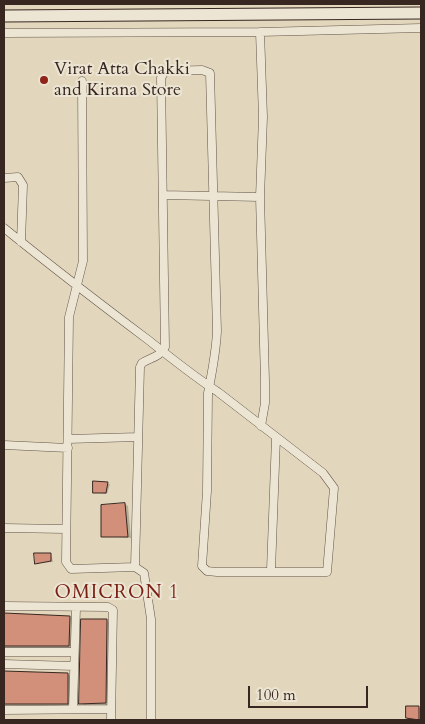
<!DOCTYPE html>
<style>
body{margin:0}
#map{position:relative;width:425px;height:724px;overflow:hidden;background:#e2d7bc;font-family:Cardo,serif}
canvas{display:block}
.frame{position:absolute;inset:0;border:5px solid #382721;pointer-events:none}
.scale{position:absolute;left:248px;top:686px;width:120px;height:22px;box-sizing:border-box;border:2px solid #382721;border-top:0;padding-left:6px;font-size:15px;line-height:18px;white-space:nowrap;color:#382721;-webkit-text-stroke:4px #ece5d3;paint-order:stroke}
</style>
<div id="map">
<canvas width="425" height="724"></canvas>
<div class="frame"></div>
<div class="scale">100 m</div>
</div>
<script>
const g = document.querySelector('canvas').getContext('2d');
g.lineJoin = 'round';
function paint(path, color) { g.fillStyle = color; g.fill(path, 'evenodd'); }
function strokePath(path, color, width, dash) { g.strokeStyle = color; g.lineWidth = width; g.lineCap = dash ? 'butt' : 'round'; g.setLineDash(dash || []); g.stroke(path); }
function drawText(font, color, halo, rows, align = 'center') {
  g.font = font + ' Cardo,serif'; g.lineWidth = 4; g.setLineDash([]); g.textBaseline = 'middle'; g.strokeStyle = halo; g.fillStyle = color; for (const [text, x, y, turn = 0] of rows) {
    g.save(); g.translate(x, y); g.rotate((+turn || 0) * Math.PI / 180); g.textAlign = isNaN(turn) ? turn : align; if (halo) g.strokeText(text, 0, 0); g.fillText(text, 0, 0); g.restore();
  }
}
paint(new Path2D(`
 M 94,483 L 110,484 L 107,494 L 94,492 Z
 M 125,504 L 128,506 L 131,538 L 102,536 Z
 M 51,554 L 53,562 L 36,563 Z
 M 4,615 L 70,617 L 74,619 L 73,648 L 4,648 Z
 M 107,621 L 111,623 L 110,705 L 84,705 L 80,703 Z
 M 4,673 L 68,674 L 72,677 L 72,706 L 4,705 Z
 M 407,708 L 421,708 L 421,720 L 407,720 Z
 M 14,719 L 39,719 L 42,720 L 13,720 Z`), '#0003');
const building = new Path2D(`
 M 93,481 L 108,482 L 106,493 L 93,493 Z
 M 125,503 L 128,537 L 101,537 L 101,505 Z
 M 34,553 L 51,553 L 51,561 L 35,564 Z
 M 4,613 L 70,616 L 69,646 L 4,646 Z
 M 81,619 L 107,619 L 106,703 L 79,704 Z
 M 4,671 L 68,673 L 68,704 L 4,704 Z
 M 406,706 L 419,706 L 419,720 L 406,718 Z`);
paint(building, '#d2907a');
strokePath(building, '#382721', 1);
const street = new Path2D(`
 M 260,32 L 263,117 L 260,197 L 265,381 L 265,403 L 261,426
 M 4,33 L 260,32 L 421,28
 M 82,81 L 83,261 L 69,317 L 66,562 L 71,569 L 135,567 L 144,573 L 151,619 L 151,720
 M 4,178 L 18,177 L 23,185 L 21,242
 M 163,195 L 260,197
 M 4,228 C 51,266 99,303 147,339 C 170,357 193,376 218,392 L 323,473 L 334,488 L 327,572 L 217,572 L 207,571 L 202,566 L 207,491 L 208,393 C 212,372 216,353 217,331 L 210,73 L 202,70 L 165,71 L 161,78 L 165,347 C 160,357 150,358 142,363 L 140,367 L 135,567
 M 68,439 L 138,437
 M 4,445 L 68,448
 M 4,528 L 65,529
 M 271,570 L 276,438
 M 4,606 L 108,607 L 113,610 L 111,720
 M 4,652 L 74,652
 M 4,664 L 74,666
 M 73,709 L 76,608
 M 4,710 L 111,709`);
const secondary = new Path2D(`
 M 4,16 L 421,13`);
strokePath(street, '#625348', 9);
strokePath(secondary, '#382721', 13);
strokePath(street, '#ece5d3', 8);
strokePath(secondary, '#ece5d3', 11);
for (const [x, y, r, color] of [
 [44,80,5,"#8f2418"]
]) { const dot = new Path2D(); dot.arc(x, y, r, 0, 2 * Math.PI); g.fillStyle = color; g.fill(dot); strokePath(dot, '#ece5d3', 2); }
drawText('18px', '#382721', '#ece5d3', [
 ["Virat Atta Chakki",54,70],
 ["and Kirana Store",54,91]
], 'left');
g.letterSpacing = '1px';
drawText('19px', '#7a1f14', '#ece5d3', [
 ["OMICRON 1",117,594]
]);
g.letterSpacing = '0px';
</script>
